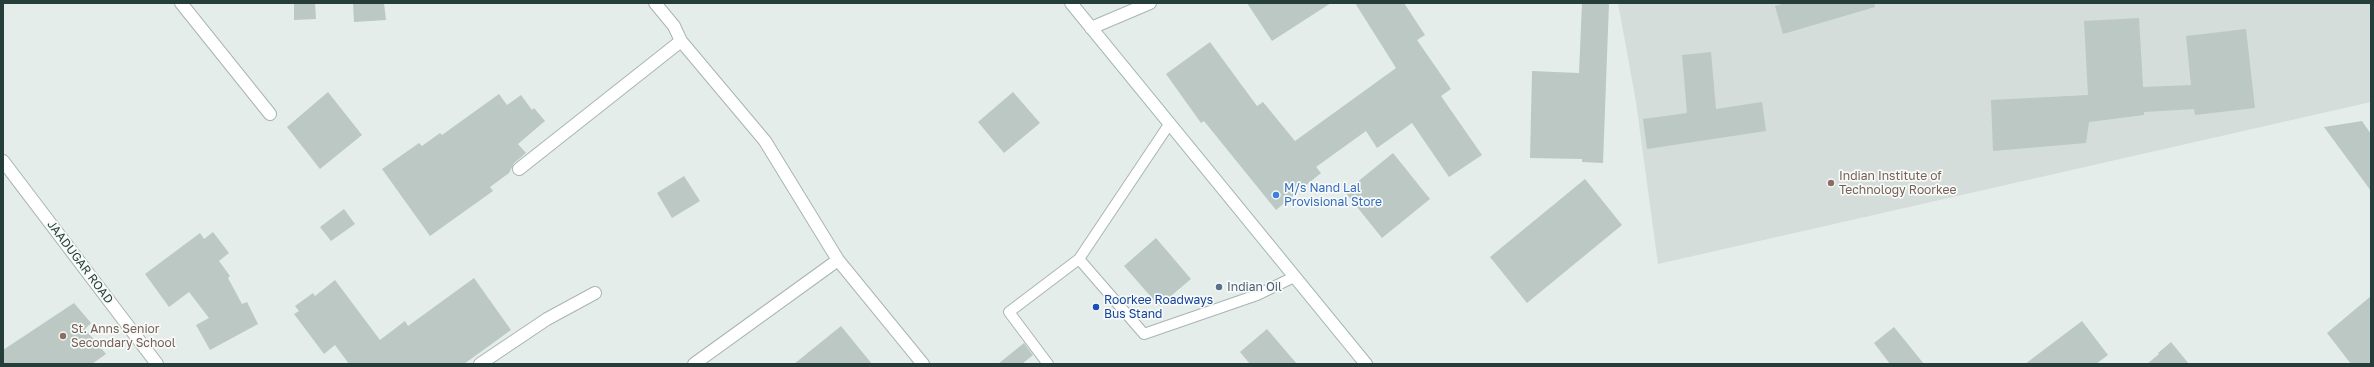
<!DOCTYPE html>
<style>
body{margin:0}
#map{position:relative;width:2374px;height:367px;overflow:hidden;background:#e5edea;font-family:"Golos Text",sans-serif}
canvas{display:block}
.frame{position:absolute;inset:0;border:4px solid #263e39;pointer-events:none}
</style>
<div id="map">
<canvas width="2374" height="367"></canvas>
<div class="frame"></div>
</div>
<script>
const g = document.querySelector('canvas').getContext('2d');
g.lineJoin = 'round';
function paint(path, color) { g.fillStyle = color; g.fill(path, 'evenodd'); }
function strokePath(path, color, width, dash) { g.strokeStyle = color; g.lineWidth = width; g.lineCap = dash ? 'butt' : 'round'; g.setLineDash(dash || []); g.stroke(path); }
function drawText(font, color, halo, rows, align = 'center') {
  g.font = font + ' "Golos Text",sans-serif'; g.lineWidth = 3.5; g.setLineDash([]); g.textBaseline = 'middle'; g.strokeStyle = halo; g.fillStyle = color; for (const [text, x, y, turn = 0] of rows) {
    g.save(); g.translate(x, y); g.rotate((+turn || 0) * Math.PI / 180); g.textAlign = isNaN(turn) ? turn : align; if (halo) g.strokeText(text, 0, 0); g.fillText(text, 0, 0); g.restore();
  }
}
paint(new Path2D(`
 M 1618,3 L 2371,3 L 2371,102 L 1658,264 L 1636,102 Z`), '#d4ddd9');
paint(new Path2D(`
 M 294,3 L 315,3 L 316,19 L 294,20 Z
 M 353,3 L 384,3 L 386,20 L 354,22 Z
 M 1247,3 L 1331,3 L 1272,41 Z
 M 1355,3 L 1404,3 L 1425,35 L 1417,40 L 1451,89 L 1441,96 L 1482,155 L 1449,177 L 1412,123 L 1377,148 L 1366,131 L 1316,167 L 1321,173 L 1276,210 L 1204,121 L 1201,123 L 1166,74 L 1210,42 L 1257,106 L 1263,102 L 1295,141 L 1396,68 Z
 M 1582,3 L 1609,3 L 1603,163 L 1582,162 L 1582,159 L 1530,158 L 1532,71 L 1579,73 Z
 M 1786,3 L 1874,3 L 1875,7 L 1783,34 L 1775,6 Z
 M 2139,18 L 2143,87 L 2191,85 L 2186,36 L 2246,29 L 2255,108 L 2195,115 L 2194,109 L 2144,112 L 2144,115 L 2089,122 L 2086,143 L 1993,151 L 1991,100 L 2088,95 L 2084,21 Z
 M 1711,52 L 1716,109 L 1762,102 L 1766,131 L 1647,149 L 1643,119 L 1687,113 L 1682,55 Z
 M 328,92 L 362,135 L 320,169 L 287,127 Z
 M 1013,92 L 1040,123 L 1004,153 L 978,122 Z
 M 499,94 L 507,105 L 521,95 L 532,110 L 534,108 L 545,121 L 518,144 L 526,153 L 514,163 L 509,173 L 490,187 L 493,191 L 430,236 L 382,169 L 419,143 L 422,146 L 440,133 L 442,135 Z
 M 2362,121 L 2371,134 L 2371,191 L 2324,127 Z
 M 1393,153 L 1430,199 L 1382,238 L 1345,192 Z
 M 684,176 L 700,201 L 672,218 L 657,193 Z
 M 1585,179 L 1622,225 L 1527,303 L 1490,257 Z
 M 344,209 L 355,224 L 331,241 L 320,227 Z
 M 213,232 L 229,253 L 219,261 L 230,276 L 228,278 L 242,304 L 247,302 L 258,324 L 210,350 L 196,325 L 209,318 L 189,292 L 169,307 L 145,274 L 200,233 L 204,239 Z
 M 1156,238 L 1191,279 L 1159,306 L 1124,266 Z
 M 474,278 L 511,330 L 464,364 L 349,364 L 335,345 L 324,354 L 294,314 L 299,311 L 295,306 L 313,293 L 315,296 L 335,280 L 380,340 L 405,321 L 408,326 Z
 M 2371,296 L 2371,364 L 2351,364 L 2327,333 Z
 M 74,303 L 91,323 L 85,329 L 106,354 L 92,364 L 3,364 L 3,350 Z
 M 2082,321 L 2108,355 L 2096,364 L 2025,364 Z
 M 841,326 L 872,364 L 794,364 Z
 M 1894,327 L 1924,364 L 1890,364 L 1874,343 Z
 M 1267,329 L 1297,364 L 1250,364 L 1240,352 Z
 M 2171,342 L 2189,364 L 2147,364 L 2159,354 L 2158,353 Z
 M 1024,343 L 1033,355 L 1022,364 L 998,364 Z`), '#bbc8c4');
const service = new Path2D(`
 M 1079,259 L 1170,123
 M 1048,364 L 1009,312 L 1079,259 L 1144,334 L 1257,295 L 1294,277`);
const minor = new Path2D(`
 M 181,3 L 270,114
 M 655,3 L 674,26 L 681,41 L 765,141 L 838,260 L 923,364
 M 1091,28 L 1150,3
 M 3,161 L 157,364
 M 519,169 L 681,41
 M 480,364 L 547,319 L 595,293
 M 694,364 L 838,260`);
const secondary = new Path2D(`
 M 1071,3 L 1366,364`);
strokePath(service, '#a8b5b1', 12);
strokePath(minor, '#a8b5b1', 14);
strokePath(secondary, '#a5b8b3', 14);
strokePath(service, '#fff', 10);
strokePath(minor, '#fff', 12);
strokePath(secondary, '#fff', 12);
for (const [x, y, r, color] of [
 [1831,183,4,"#8d6e63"],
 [1276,195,4,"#3f7fe0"],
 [1219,287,4,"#5c6f8a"],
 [1096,307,4,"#1a4fb4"],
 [63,336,4,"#8d6e63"]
]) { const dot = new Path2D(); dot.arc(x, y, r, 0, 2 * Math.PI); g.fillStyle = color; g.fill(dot); strokePath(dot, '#f6faf8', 1.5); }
drawText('12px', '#785e54', '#f6faf8', [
 ["Indian Institute of",1839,176],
 ["Technology Roorkee",1839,190],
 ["St. Anns Senior",71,329],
 ["Secondary School",71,343]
], 'left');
drawText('12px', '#366cbe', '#f6faf8', [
 ["M/s Nand Lal",1284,188],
 ["Provisional Store",1284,202]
], 'left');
drawText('12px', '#263e39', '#f6faf8', [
 ["JAADUGAR ROAD",80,262,53]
]);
drawText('12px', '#4e5e75', '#f6faf8', [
 ["Indian Oil",1227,287]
], 'left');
drawText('12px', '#164399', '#f6faf8', [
 ["Roorkee Roadways",1104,300],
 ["Bus Stand",1104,314]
], 'left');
</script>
